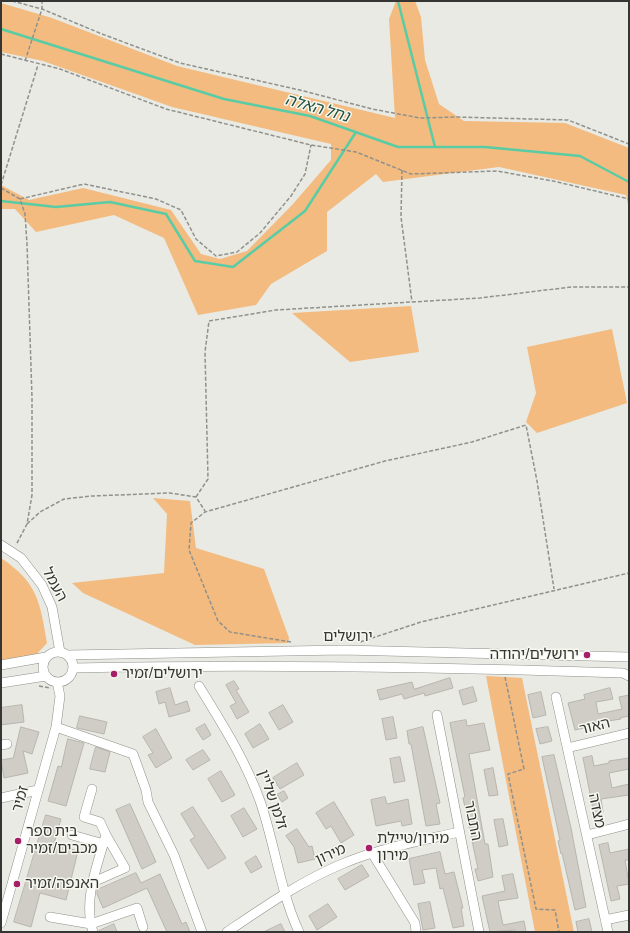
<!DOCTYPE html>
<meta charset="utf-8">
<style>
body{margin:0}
#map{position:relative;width:630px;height:933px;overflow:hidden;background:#e8eae3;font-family:"Sofia Sans Condensed",sans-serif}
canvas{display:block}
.frame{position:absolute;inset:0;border:2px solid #353633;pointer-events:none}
</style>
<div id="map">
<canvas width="630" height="933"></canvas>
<div class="frame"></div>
</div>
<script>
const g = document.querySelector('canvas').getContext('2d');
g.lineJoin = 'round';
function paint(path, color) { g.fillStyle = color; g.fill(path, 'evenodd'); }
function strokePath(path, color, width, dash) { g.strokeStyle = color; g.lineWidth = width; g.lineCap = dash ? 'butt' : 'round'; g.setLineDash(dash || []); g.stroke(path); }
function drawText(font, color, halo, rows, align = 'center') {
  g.font = font + ' "Sofia Sans Condensed","Noto Sans Hebrew",sans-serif'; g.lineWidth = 3; g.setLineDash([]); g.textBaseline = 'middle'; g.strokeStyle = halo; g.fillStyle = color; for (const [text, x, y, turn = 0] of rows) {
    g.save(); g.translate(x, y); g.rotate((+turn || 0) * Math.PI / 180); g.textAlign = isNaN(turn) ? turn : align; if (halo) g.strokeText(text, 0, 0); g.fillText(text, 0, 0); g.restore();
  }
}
paint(new Path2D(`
 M 396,1 L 415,1 L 421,17 L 425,60 L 439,104 L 464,121 L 565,123 L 629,148 L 629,210 L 626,195 L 499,167 L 383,182 L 376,174 L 327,212 L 327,251 L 271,284 L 256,305 L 198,315 L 164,238 L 114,215 L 36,232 L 15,209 L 1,209 L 1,185 L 29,200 L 83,188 L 171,210 L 201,254 L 220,259 L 247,251 L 293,204 L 331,160 L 331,144 L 172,107 L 43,61 L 1,52 L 1,3 L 52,18 L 177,66 L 395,118 L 389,19 Z
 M 411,306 L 419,352 L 350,362 L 292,313 Z
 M 612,329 L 627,403 L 537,433 L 526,422 L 536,393 L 527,347 Z
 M 153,498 L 190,501 L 196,548 L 264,569 L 289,638 L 288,643 L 195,645 L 83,593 L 72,583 L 164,573 L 167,514 Z
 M 1,558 C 38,583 40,602 47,643 L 35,656 L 1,661 Z
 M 486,676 L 522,678 L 574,932 L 535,932 Z`), '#f3bb7f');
strokePath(new Path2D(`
 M 398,1 L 435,147
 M 1,29 L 224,99 L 310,116 L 398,147 L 485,147 L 580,156 L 629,182
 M 1,201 L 56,207 L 110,202 L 166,214 L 195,261 L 233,267 L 305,211 L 356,132`), '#59cca5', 2.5);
const building = new Path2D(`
 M 450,678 L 453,688 L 425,696 L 424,693 L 404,699 L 402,694 L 380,700 L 377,690 L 412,682 L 414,689 Z
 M 234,681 L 239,689 L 236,690 L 249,712 L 237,719 L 230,706 L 236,703 L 226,685 Z
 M 473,687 L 477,701 L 463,705 L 459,691 Z
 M 170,688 L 175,705 L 187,701 L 190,711 L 169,717 L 165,702 L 159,704 L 156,692 Z
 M 610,688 L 613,699 L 596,702 L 598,714 L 622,709 L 619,697 L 629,695 L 629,716 L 620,718 L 621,719 L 583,725 L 584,728 L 575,730 L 568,703 L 585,699 L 584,695 Z
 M 541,692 L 546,715 L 533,718 L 528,695 Z
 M 22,705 L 24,722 L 1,725 L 1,708 Z
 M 283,705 L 293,722 L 279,730 L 269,713 Z
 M 80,716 L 107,722 L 104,734 L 77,728 Z
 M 393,717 L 397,738 L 386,740 L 382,719 Z
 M 466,720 L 467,726 L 484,723 L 490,750 L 469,754 L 485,844 L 488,844 L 493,877 L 478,881 L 475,869 L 478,869 L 463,798 L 465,797 L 450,723 Z
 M 205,724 L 211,735 L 203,740 L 196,729 Z
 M 260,724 L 269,739 L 253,748 L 245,734 Z
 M 21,727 L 39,732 L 32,754 L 23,751 L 28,773 L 4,778 L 1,760 L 13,758 Z
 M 423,727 L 440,803 L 436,804 L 440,824 L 426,826 L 411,744 L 409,744 L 407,731 Z
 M 548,727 L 552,741 L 540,744 L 536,729 Z
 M 156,729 L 172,758 L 156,768 L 148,755 L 153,753 L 143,737 Z
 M 68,739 L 84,743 L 66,806 L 48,801 L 58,766 L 61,767 Z
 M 96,747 L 110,752 L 105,772 L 90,769 Z
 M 203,750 L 210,760 L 193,770 L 186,760 Z
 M 554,755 L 571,828 L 586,907 L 575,910 L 562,853 L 561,854 L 558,841 L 560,840 L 542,757 Z
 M 592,756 L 594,766 L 609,763 L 609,761 L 629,758 L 629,769 L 609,773 L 612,788 L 629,784 L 629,795 L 601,799 L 603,812 L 594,814 L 583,758 Z
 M 400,757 L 405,781 L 394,783 L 390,759 Z
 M 297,763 L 304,775 L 280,789 L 273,778 Z
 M 493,768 L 498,795 L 489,796 L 484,770 Z
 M 221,771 L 235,795 L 222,802 L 208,779 Z
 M 284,791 L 288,798 L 282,802 L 277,795 Z
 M 385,797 L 387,804 L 408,799 L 412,824 L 402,826 L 401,821 L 376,826 L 371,800 Z
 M 334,802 L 354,835 L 341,843 L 331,826 L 326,829 L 316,813 Z
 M 130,804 L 156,862 L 142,869 L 116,810 Z
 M 193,807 L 226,858 L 208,869 L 190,840 L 195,837 L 181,814 Z
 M 244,808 L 257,829 L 243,837 L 231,816 Z
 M 46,815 L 61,819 L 54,844 L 78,851 L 66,900 L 40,893 L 31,927 L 14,922 Z
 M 503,819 L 508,845 L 499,847 L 494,820 Z
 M 297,829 L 309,847 L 312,846 L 315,859 L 298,863 L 294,847 L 286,836 Z
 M 608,843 L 610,853 L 629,849 L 629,860 L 625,860 L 629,884 L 617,886 L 620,899 L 611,901 L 599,845 Z
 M 440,852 L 445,874 L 454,872 L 463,908 L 461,908 L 464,926 L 453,928 L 443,888 L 440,889 L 436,868 L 422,870 L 425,883 L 414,885 L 409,859 Z
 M 256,856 L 262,867 L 251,873 L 245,863 Z
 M 362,865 L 369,876 L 345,890 L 338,879 Z
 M 136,873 L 141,883 L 160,874 L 182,924 L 186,922 L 190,932 L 167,932 L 147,888 L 103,908 L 97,894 L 97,890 Z
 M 513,874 L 518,898 L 498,901 L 503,925 L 524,921 L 526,932 L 515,932 L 515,930 L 490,932 L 482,896 L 505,891 L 502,876 Z
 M 430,902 L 435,928 L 423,930 L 418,904 Z
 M 328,904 L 337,917 L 317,930 L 309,916 Z
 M 589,919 L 592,932 L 578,932 L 576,922 Z
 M 114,924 L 117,932 L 99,932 L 99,931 Z
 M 281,924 L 285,932 L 264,932 Z`);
paint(building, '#cfcdc6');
strokePath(building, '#b8b5ae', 1);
const minor = new Path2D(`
 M 1,545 L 21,558 L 42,585 L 52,607 L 60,652
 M43 667a15 15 0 1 1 30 0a15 15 0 1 1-30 0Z
 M 67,655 L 343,650 L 629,657
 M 1,665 L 46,657
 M 73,668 C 257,664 440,667 623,673 L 629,676
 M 1,683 L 46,676
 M 199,686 C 222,724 245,759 260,801 C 275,844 280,891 299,932
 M 556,697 L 608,932
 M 437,715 L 479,932
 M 56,727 L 133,754 L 146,790 L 148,802 L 174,855 L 202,932
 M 1,745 L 7,744
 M 567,748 L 629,733
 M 92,789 L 84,817 L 100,822 L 106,835 C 97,866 83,900 93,932
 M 1,798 L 38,790
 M 72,835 L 104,844
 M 587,835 L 629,824
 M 372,853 L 415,923 L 416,932
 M 91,883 L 125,868 L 106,835
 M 50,917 L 91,924 L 137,908 L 143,927
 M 605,920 L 629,915
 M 1,923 L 56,727 L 60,696 L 57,682
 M 227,932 C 264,907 301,881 342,864 C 380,848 420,841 459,832`);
strokePath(minor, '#8e9089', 10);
strokePath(new Path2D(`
 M 12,1 L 42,9 L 102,34 L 180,63 L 304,91 L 372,109 L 420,118 L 457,117 L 568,120 L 629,144
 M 1,54 L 60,69 L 166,109 L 311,145 L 356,152 L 411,174 L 497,171 L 553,181 L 629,199
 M 25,61 L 42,9 L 42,1
 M 402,170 L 401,217 L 412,302
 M 1,185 L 38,65
 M 1,188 L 20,199 L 25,214 L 27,244 L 32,398 L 32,495 L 27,524 L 16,545
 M 20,199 L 84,184 L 156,199 L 181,210 L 196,239 L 216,256 L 237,252 L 260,233 L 291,196 L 305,174 L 311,145
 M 196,497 L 208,479 L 205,352 L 209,321 L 276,310 L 480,298 L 571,287 L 629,287
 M 27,524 L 40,512 L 64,499 L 92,496 L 170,493 L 196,497 L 205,511
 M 291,642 L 230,632 L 218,621 L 189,550 L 191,523 L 205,512 L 385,461 L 472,442 L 526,425 L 537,481 L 554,589
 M 360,642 L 421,622 L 629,573
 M 505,677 L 524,769 L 508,774 L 536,909 L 555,910 L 559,932
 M 39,686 L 51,688`), '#90918c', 1.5, [4, 2]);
strokePath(minor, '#fff', 9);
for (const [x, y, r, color] of [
 [587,655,4,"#a51e69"],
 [114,674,4,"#a51e69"],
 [18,841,4,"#a51e69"],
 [369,848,4,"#a51e69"],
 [17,884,4,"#a51e69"]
]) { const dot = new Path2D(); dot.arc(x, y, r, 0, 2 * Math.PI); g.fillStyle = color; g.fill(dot); strokePath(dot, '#f6f8f0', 1.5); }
drawText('15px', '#353633', '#f6f8f0', [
 ["העמל",54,585,62],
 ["ירושלים",348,637],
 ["האור",595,727,-14],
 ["זמיר",21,799,-74],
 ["זלמן שליין",272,800,71],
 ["מצדה",596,811,78],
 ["התבור",472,821,79],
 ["מירון",331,855,-24]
]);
drawText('15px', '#353633', '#f6f8f0', [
 ["ירושלים/יהודה",579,655,"right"],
 ["ירושלים/זמיר",122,674],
 ["בית ספר",26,832],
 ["מכבים/זמיר",26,849],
 ["מירון/טיילת",377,839],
 ["מירון",377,856],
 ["האנפה/זמיר",25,884]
], 'left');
drawText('italic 16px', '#215140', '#f6f8f0', [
 ["נחל האלה",317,109,16]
]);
</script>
